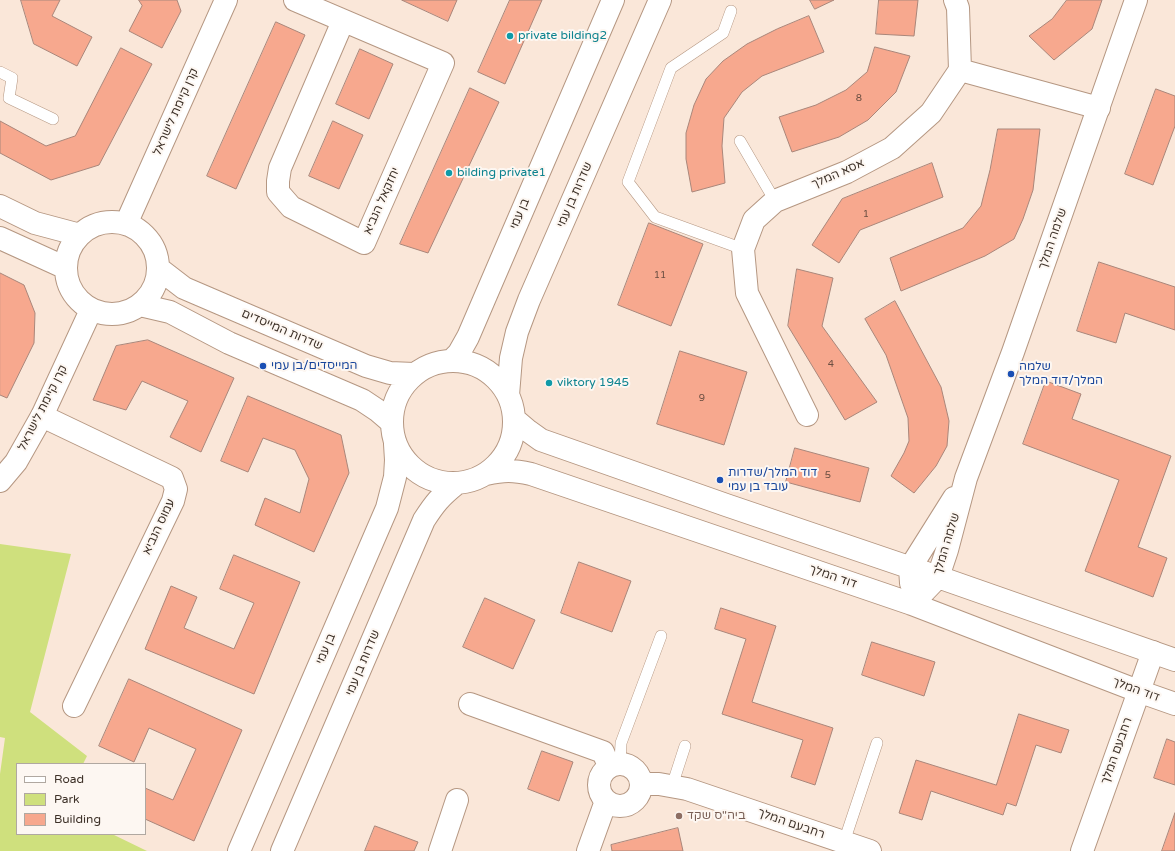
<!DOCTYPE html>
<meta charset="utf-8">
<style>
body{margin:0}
#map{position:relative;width:1175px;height:851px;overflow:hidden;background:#fae7d9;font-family:"Varela Round",sans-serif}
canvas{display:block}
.legend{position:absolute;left:16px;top:763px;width:130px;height:72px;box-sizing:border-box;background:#fdf7f2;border:1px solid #b0a8a1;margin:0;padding:5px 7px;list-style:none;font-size:12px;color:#3d3128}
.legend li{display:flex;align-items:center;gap:8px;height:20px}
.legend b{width:20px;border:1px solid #b0a8a1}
</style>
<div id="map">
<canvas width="1175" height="851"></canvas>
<ul class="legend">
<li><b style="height:5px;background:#fff"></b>Road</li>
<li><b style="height:11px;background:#cfe07d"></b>Park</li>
<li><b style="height:11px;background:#f7a88e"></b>Building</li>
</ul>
</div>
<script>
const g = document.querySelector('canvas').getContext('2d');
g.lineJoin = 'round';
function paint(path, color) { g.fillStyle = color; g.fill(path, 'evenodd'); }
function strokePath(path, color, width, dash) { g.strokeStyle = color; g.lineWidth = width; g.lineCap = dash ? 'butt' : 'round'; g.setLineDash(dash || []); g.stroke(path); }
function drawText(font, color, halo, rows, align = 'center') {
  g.font = font + ' "Varela Round",Heebo,sans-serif'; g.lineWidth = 4; g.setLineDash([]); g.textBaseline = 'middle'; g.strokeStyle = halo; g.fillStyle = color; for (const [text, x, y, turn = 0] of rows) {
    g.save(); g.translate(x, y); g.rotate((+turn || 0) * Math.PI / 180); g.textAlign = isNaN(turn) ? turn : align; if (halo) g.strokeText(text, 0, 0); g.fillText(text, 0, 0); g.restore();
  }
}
paint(new Path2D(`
 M 0,544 L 71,554 L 30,712 L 87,756 L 83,764 L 17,764 L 17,834 L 112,834 L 147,851 L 0,851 L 0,774 L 5,738 L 0,737 Z`), '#cfe07d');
const building = new Path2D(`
 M 21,0 L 60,0 L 52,16 L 92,37 L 77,66 L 34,44 Z
 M 139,0 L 177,0 L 181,11 L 162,48 L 129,31 L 142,6 Z
 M 402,0 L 457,0 L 448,21 Z
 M 510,0 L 542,0 L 505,84 L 478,72 Z
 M 810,0 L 834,0 L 815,9 Z
 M 879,0 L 918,0 L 914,36 L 876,34 Z
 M 1067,0 L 1102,0 L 1092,29 L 1054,60 L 1029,36 L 1052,19 Z
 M 809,16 L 824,52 L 762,76 L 742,92 L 724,118 L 722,146 L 725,183 L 692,192 L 686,159 L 686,133 L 694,105 L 706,79 L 723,61 L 747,44 L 777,29 Z
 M 276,22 L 305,35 L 236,189 L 207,176 Z
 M 875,47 L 910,56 L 896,92 L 868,120 L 839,137 L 792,152 L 779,117 L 816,105 L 846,90 L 867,72 Z
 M 121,48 L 152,64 L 99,165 L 51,180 L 0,153 L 0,121 L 46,146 L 75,136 Z
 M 360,49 L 393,64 L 369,119 L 336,104 Z
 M 470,88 L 499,102 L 428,253 L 400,244 Z
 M 1156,89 L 1175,96 L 1175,126 L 1153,185 L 1125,174 Z
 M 333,121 L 363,135 L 339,189 L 309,176 Z
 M 998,129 L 1040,129 L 1033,190 L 1023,219 L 1014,239 L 985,256 L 901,291 L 890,258 L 963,228 L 981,206 L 990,170 Z
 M 932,163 L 943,197 L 860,230 L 839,263 L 812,245 L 842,199 Z
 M 649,223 L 703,244 L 671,326 L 618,305 Z
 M 1099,262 L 1175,287 L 1175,330 L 1125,313 L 1116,343 L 1077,331 Z
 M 797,269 L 833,278 L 822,326 L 877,402 L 845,420 L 788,326 Z
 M 0,273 L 24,285 L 35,313 L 34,343 L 7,398 L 0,395 Z
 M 895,301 L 941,387 L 949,421 L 947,446 L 936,466 L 914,493 L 891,476 L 904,453 L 909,441 L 908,418 L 886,355 L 865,319 Z
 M 148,340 L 234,378 L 201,452 L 170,437 L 188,401 L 142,381 L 126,410 L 93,400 L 116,346 Z
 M 680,351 L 747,372 L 724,445 L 657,424 Z
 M 1046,381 L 1081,394 L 1072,419 L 1171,456 L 1138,547 L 1167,558 L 1153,597 L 1085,571 L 1119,480 L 1023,444 Z
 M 248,396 L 341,435 L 349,473 L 314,552 L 255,525 L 265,498 L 300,513 L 309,479 L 295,450 L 263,438 L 248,472 L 221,461 Z
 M 795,448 L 869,468 L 860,502 L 786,482 Z
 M 234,555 L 300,582 L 254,694 L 145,649 L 171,586 L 197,597 L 184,628 L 234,649 L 254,603 L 220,589 Z
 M 579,562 L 631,581 L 612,632 L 561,613 Z
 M 485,598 L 535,620 L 513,669 L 463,647 Z
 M 721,608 L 776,626 L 752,702 L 833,728 L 815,785 L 791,777 L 803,740 L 722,714 L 746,639 L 715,629 Z
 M 872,642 L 935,662 L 924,696 L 862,675 Z
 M 129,679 L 242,730 L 194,841 L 145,819 L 145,788 L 173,800 L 196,749 L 149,728 L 134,762 L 99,746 Z
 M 1019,714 L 1069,730 L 1061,753 L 1036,745 L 1016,806 L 1007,803 L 1003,815 L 931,791 L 922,820 L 899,813 L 916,760 L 996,785 Z
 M 1167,739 L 1175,742 L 1175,785 L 1154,778 Z
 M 542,751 L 573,762 L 559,801 L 528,789 Z
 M 1175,813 L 1175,851 L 1162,851 Z
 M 375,826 L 418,842 L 414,851 L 365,851 Z
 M 678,828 L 683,851 L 612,851 L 611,845 Z`);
paint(building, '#f7a88e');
strokePath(building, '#a9867a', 1);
const lane = new Path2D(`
 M 731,11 L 723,33 L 671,68 L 628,182 L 655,217 L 743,249
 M 0,72 L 12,78 L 9,98 L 53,119
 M 740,141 L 775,201
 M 620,763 L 621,743 L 661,636
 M 672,786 L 685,746
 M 844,842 L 877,743`);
const street = new Path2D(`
 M 295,0 L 443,63 L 364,243 L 291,207 L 278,192 L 278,181 L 280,168 L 343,21
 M 955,0 L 958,8 L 960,70
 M 960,70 L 1099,108
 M 807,415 L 747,293 L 743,249 L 754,220 L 775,201 L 847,172 L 892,148 L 931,113 L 960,70
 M 42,416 L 172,478 L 176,489 L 173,501 L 74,706
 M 470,704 L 603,752 L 609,766
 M599 785a21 21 0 1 1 42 0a21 21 0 1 1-42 0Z
 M 641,784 L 659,784 L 687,789 L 870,851
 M 440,851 L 457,800
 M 588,851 L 606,801
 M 1082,851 L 1153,652`);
const secondary = new Path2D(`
 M 0,206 L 35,223 L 80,235
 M66 268a46 46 0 1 1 92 0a46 46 0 1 1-92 0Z
 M 126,224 L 226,0
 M 0,238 L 66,268
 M 158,268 L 184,288 L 366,366 L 390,373 L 414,374
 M 140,305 L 170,312 L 229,343 L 362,400 L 377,410 L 391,422
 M 452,360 L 459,353 L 468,337 L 613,0
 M392 422a61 61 0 1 1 122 0a61 61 0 1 1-122 0Z
 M 508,395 L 511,358 L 517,332 L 529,300 L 660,0
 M 514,419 L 527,430 L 541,440 L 726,505 L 938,577 L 1175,660
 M 486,474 C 504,470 513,470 531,474 L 912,604 L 1138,691 L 1175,704
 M 0,481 L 16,462 L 42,416 L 91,310
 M 911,583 L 910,568 L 954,498
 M 912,604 L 938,577 L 947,550 L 966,478 L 1013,352 L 1136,0
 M 239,851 L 387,508 L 395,477 L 396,460 L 395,444
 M 282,851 L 424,520 C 435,503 440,497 456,484`);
strokePath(lane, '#b59782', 12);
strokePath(street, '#b59782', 24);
strokePath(secondary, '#b59782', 24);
strokePath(lane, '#fff', 11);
strokePath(street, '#fff', 22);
strokePath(secondary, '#fff', 22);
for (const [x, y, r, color] of [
 [510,36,4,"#0f9aa8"],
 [449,173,4,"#0f9aa8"],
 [263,366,4,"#1a4fb4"],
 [1011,374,4,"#1a4fb4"],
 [549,383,4,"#0f9aa8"],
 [720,480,4,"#1a4fb4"],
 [679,816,4,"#8d6e63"]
]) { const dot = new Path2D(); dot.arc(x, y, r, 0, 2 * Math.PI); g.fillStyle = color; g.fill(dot); strokePath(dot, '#fdf7f2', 1.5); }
drawText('10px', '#6c4f42', null, [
 ["8",859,98],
 ["1",866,214],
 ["11",660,275],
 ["4",831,364],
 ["9",702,398],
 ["5",828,475]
]);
drawText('12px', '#0d838f', '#fdf7f2', [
 ["private bilding2",518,36],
 ["bilding private1",457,173],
 ["viktory 1945",557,383]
], 'left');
drawText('12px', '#3d3128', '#fdf7f2', [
 ["קרן קיימת לישראל",176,112,-66],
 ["אסא המלך",838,174,-24],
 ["שדרות בן עמי",575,195,-66],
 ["יחזקאל הנביא",382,201,-66],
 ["בן עמי",520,214,-67],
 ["שלמה המלך",1053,239,-71],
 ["שדרות המייסדים",282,330,23],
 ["קרן קיימת לישראל",43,408,-63],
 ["עמוס הנביא",159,527,-65],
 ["שלמה המלך",947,544,-73],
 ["דוד המלך",833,577,19],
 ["בן עמי",326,649,-67],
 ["שדרות בן עמי",363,663,-67],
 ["דוד המלך",1136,690,20],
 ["רחבעם המלך",1117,751,-70],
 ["רחבעם המלך",791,824,19]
]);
drawText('12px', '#164399', '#fdf7f2', [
 ["המייסדים/בן עמי",271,366],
 ["שלמה",1019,367],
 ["המלך/דוד המלך",1019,381],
 ["דוד המלך/שדרות",728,473],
 ["עובד בן עמי",728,487]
], 'left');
drawText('12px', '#785e54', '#fdf7f2', [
 ["ביה\"ס שקד",687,816]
], 'left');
</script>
